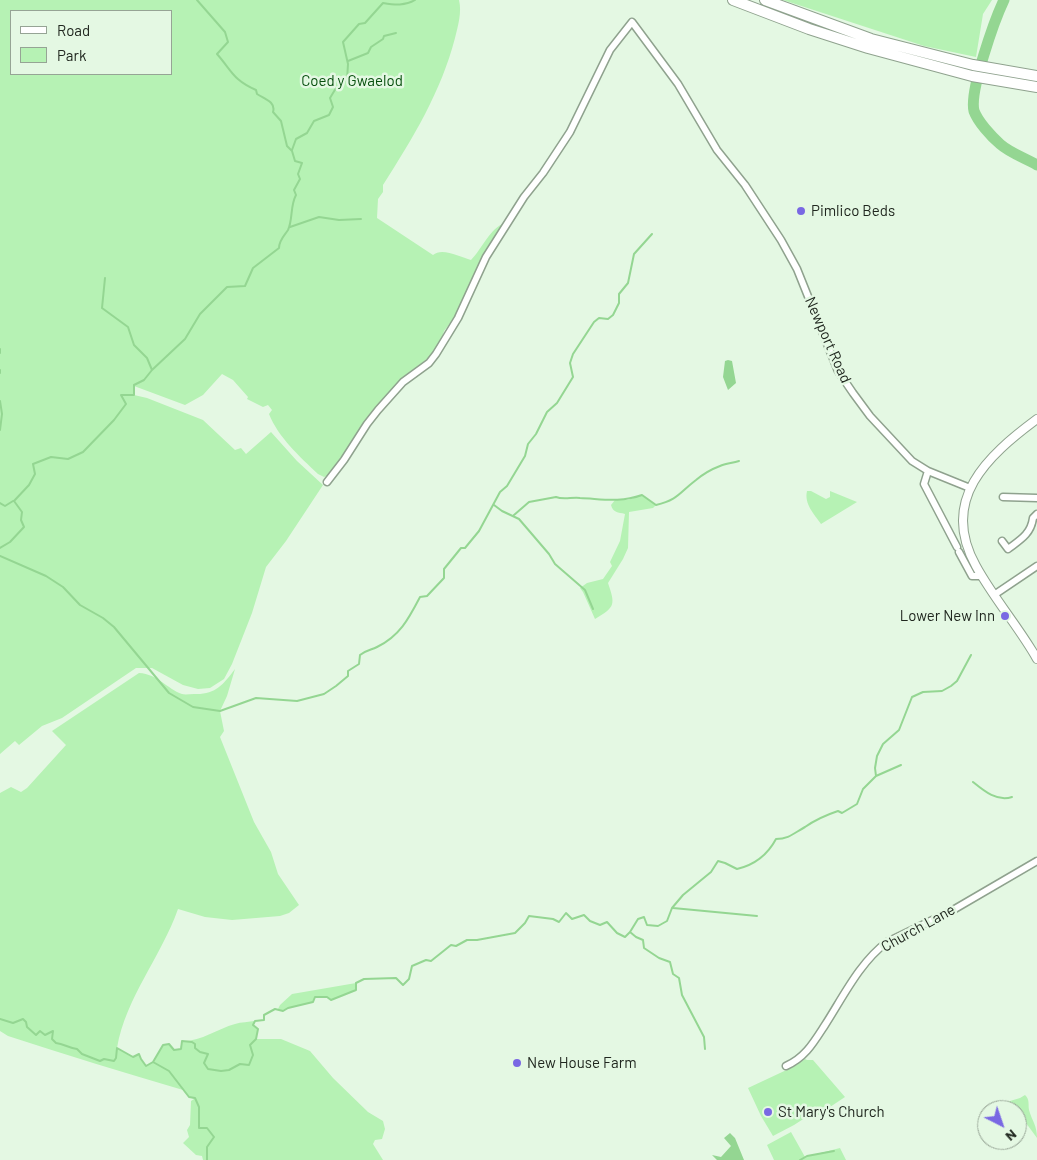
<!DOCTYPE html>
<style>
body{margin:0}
#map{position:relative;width:1037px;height:1160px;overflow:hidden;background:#e4f8e3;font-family:Barlow,sans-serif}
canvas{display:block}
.legend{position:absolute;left:10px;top:10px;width:162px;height:65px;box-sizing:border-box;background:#e4f8e3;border:1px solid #96a495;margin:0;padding:6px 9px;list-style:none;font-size:15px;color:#20271f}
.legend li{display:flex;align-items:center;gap:10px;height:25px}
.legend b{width:25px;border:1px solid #96a495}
.north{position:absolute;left:977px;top:1100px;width:50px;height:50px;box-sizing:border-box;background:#e4f8e3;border:1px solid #96a495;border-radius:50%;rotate:139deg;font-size:14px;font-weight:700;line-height:20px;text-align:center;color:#20271f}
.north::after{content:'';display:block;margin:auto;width:18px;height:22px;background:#7968e3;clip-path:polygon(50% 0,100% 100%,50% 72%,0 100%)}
</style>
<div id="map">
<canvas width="1037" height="1160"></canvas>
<ul class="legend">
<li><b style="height:6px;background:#fff"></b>Road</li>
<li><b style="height:14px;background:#b6f2b4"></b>Park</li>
</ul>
<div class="north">N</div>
</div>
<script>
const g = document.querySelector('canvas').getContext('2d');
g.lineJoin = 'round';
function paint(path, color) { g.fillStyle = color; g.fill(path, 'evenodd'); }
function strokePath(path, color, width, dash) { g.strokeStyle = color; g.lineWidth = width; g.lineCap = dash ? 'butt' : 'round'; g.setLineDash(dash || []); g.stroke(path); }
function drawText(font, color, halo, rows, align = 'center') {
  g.font = font + ' Barlow,sans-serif'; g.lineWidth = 5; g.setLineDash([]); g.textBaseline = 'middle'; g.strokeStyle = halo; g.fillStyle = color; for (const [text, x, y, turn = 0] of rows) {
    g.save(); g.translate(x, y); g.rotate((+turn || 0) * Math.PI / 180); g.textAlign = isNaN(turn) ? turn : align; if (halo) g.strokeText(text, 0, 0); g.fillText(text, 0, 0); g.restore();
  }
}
paint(new Path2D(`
 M 0,0 L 459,0 C 462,13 458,25 455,38 C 441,92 413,138 383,185 L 383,192 L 378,199 L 377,218 L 433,255 C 442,247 460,257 471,260 C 482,249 490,228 505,223 L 458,313 L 444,331 L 442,338 L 433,354 L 402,379 L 353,442 L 330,475 L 324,477 L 318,474 C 300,457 278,437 269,414 L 272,410 L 268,405 L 263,407 L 247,399 L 248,397 L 233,380 L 222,374 L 203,395 L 185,405 L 134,386 L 134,395 L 147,398 L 203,420 L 235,450 L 241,448 L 246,454 L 271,432 L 297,461 L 323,485 L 286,541 L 266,567 L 252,613 L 232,664 L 224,679 L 210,688 L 198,689 L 183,685 L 152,668 L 136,668 L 62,718 L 42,726 L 19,745 L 15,741 L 0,754 ZM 11,11 L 171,11 L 171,74 L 11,74 Z
 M 783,0 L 992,0 L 983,14 L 976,57 L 924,46 Z
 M 807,491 L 811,491 L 826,499 L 830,497 L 830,491 L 857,502 L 821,524 C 814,514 804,504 807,491 Z
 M 642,495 L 656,505 L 653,508 L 629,512 L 628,548 L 623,559 L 608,583 C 615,604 616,607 595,619 L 583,592 L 580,588 L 587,583 L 603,579 L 612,566 L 610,562 L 620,541 L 625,514 C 618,512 613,513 611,505 L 615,500 L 628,500 Z
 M 235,669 L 227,696 L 220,711 L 224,731 L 220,737 L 254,822 L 271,852 L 278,874 L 299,905 L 289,913 L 280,916 L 232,920 L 205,917 L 178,909 C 161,957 126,997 117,1048 L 133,1057 L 139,1054 L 141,1059 L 146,1066 L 153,1062 L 163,1045 L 169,1044 L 174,1050 L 180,1049 L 182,1041 C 200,1042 217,1029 235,1024 C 241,1022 249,1022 255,1021 L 253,1025 L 258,1029 L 256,1039 L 281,1039 L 310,1051 L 333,1078 L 368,1112 L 383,1121 L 385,1129 L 382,1139 L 375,1140 L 373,1144 L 383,1160 L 203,1160 L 202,1156 L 196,1155 L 183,1143 L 189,1137 L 187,1130 L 190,1125 L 191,1101 L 194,1099 L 189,1097 L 183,1090 C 125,1073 66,1055 8,1036 L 0,1031 L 0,793 L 11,787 L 21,792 L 27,788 L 66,745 L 52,731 L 139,673 C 158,674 167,689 182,694 C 185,695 190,694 194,694 C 215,695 223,685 235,669 Z
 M 356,983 L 356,990 L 331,1000 L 327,997 L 315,997 L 313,1002 L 288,1008 L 283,1011 L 278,1009 L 280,1005 L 292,994 Z
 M 805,1059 L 807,1060 L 813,1060 L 845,1097 L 818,1115 L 811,1114 L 794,1125 L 773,1136 L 761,1116 L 748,1088 L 795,1066 Z
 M 1025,1095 C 1030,1100 1028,1104 1029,1110 C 1032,1121 1037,1125 1037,1138 L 1026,1123 L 1024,1117 L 1017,1116 L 1017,1110 L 1006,1110 L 1000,1104 L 1020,1098 Z
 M 791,1132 L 805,1157 L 840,1148 L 846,1160 L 774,1160 L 767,1145 Z`), '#b6f2b4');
paint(new Path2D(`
 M 728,360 L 732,361 L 736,383 L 728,390 L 723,377 L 725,361 Z
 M 730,1133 L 735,1138 L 744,1160 L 717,1160 L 712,1155 L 721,1157 L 731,1146 L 724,1138 Z`), '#94d692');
strokePath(new Path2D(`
 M 348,61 L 368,53 L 371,47 L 383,39 L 384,36 L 396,33
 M 292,150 L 296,139 L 307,133 L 314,121 L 329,115 L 333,107 L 330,98 L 336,88 L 347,80 L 348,64 L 343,42 L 359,24 L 365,23 L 383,3 C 395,5 405,6 415,0
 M 290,227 L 319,217 L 339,220 L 361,219
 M 105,278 L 102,308 L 128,327 L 134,345 L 147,358 L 152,370
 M 0,349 L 0,353
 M 0,370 L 0,373
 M 0,401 L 2,414 L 0,430
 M 0,503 L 5,506 L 13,501
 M 494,505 L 502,511 L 519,519 L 549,554 L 555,564 L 585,590 L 593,609
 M 514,515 L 529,502 L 556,497 C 563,500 572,497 580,498 C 603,499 619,503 642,495 L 656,505 C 678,500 679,493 696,480 C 702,475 712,469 720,466 C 725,464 732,463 739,461
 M 0,548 L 10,542 L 24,527 L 21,520 L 22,512 L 14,501 L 29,485 L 35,474 L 33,464 L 51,457 L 68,459 L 83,452 L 114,420 L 126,404 L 121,395 L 134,395 L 134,385 L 144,380 L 152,370 L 185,339 L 200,314 L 227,287 L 245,286 L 253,268 L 279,248 C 279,240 284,236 288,230 C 293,219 290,206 296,195 L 294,190 L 300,179 L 298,174 L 302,163 L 295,161 L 292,151 L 287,146 L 281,121 L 273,112 C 276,102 265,99 257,94 L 256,90 C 233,80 232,71 217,54 L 228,42 L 225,32 L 197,0
 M 0,556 L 46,576 L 63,587 L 80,605 L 103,618 L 114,627 L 169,693 L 193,707 L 220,711 L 256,698 L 297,701 L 324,694 L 336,686 L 348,676 L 348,671 L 359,664 L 360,655 C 366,650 371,650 377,647 C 400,636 409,618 420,597 L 427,596 L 444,578 L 444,569 L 461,548 L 465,548 L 479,531 L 500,492 L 507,486 L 525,456 L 528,444 L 536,434 L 547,412 L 557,403 L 573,377 L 570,363 L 573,354 L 594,322 L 599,318 L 608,319 L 613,315 L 619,303 L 619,294 L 628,283 L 634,254 L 652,234
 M 876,776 L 875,768 L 877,756 L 883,744 L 899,730 L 912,697 L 923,692 L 942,691 L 951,686 L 957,681 L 971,655
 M 973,782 C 984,791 997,802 1012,797
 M 673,908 L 757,916
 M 630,932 L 636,937 L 643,940 L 644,948 L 659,958 L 670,962 L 673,974 L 679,978 L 682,995 L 704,1037 L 705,1049
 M 0,1019 L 13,1023 L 23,1019 L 26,1022 L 27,1027 L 36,1035 L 40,1031 L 45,1035 L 53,1031 L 52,1039 L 56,1043 C 64,1044 69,1048 77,1049 L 82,1054 L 100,1061 L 104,1059 L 114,1061 L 116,1058 L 117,1048 L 133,1057 L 139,1054 L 141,1059 L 146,1066 L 153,1062 L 163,1045 L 169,1044 L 174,1050 L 181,1049 L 182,1041 L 192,1042 L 195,1044 L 195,1048 L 200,1052 L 208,1054 L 204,1063 L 208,1069 L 221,1071 L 229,1070 L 240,1064 L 249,1065 L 253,1055 L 250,1045 L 256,1039 L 258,1029 L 253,1025 L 255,1021 L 264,1020 L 264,1015 L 275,1009 L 283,1011 L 288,1008 L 313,1002 L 315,997 L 327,997 L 331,1000 L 356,990 L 356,983 L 364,979 L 396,978 L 403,985 L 409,979 L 412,966 L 426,960 L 431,961 L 451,945 L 456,946 L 467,940 L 477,940 L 515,933 L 525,923 L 529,916 L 553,919 L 559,922 L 566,913 L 572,919 L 584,915 L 590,921 L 600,925 L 607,922 L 617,933 L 625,937 L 630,932 L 638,919 L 644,917 L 647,925 L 658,926 L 667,921 L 672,908 L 683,895 L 711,872 L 718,861 L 725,863 L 737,869 C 754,865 768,854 776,839 C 789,839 794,833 805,827 C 815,820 826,815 838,811 L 842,813 L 857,804 L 863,789 L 876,776 L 901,765
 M 153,1062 L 169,1071 L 189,1097 L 195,1098 L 199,1107 L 199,1128 L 207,1128 L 214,1137 L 207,1147 L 207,1160
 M 800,1160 L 807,1156 L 834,1151`), '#94d692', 2);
strokePath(new Path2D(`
 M 1004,0 C 995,19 969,91 974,111 C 978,122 991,136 1000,144 C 1010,153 1025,158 1037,165`), '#94d692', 11);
const minor = new Path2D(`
 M 928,471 L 924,484 L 957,547
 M 327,482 L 344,460 L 367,424 L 378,410 L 403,382 L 429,363 L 436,354 L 458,318 L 486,257 L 524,197 L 543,173 L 570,132 L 610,50 L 632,22 L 678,84 L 717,150 L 745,185 L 781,240 L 797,269 L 838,371 L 853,393 L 870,416 L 912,461 L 928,471 L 970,488
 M 1003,497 L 1037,498
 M 1002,541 L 1008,549 C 1020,540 1031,534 1033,518 L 1037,514
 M 959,552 L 972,576 L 982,576
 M 994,595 L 1037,566
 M 786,1066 C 805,1058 814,1042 825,1025 C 843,997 860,962 887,942 L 953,910 L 1037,861`);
const tertiary = new Path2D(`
 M 1037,419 C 987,456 939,500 976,566 C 994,599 1019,627 1037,659`);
const trunk = new Path2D(`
 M 733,0 L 809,29 L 868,48 L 972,76 L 1037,87
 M 765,0 L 871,39 L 973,65 L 1037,76`);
strokePath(minor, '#8fa28e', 9);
strokePath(tertiary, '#8fa28e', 10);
strokePath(trunk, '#8fa28e', 12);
strokePath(minor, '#fff', 6);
strokePath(tertiary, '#fff', 8);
strokePath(trunk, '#fff', 10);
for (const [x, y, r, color] of [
 [801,211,5,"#7968e3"],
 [1005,616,5,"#7968e3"],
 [517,1063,5,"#7968e3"],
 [768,1112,5,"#7968e3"]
]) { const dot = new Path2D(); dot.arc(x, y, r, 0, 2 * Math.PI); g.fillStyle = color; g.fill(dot); strokePath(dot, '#e4f8e3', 2); }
drawText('15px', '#074f0e', '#e4f8e3', [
 ["Coed y Gwaelod",352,81]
]);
drawText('15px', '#20271f', '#e4f8e3', [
 ["Pimlico Beds",811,211],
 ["Lower New Inn",995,616,"right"],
 ["New House Farm",527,1063],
 ["St Mary's Church",778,1112]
], 'left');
drawText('15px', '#20271f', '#e4f8e3', [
 ["Newport Road",828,340,66],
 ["Church Lane",918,928,-29]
]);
</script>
